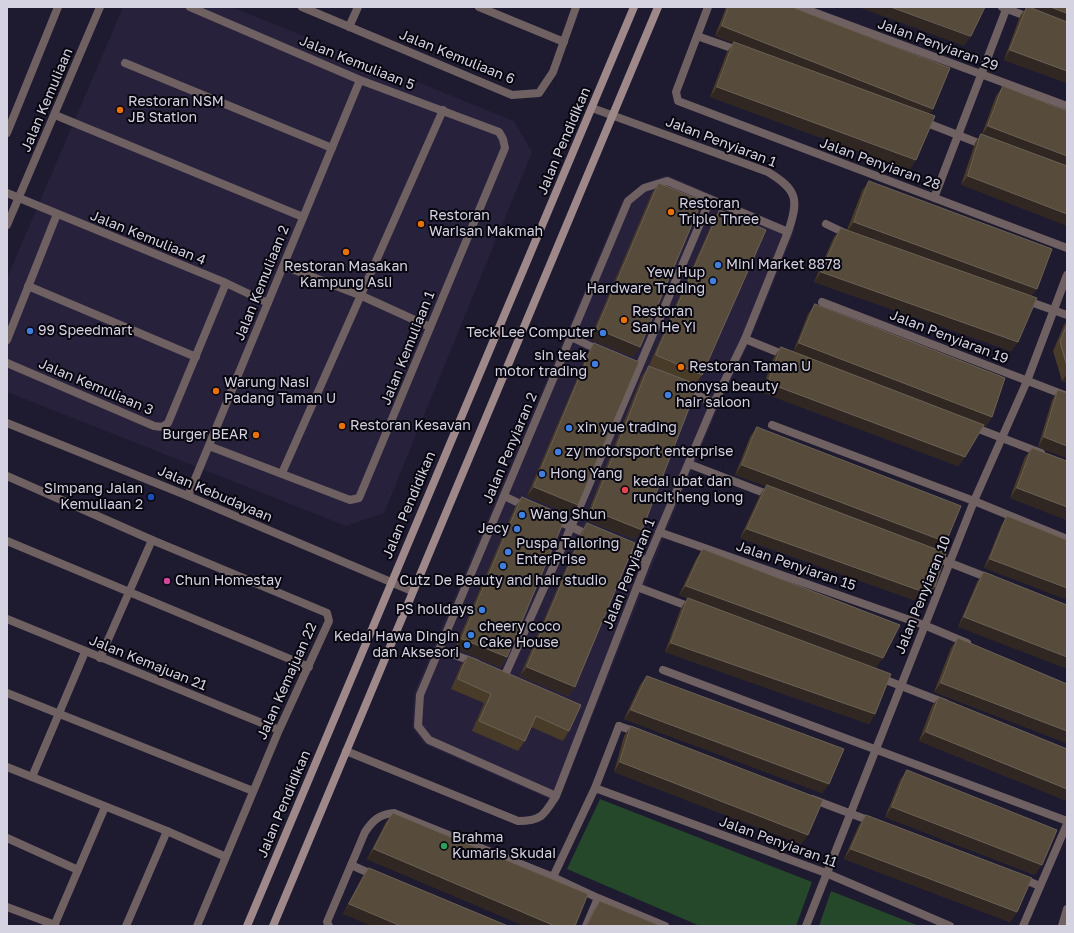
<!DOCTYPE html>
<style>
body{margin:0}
#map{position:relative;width:1074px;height:933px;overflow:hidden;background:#1e1a2f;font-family:"Golos Text",sans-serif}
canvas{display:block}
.frame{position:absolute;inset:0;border:8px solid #d5d3e2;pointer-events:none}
</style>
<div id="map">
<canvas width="1074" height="933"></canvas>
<div class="frame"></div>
</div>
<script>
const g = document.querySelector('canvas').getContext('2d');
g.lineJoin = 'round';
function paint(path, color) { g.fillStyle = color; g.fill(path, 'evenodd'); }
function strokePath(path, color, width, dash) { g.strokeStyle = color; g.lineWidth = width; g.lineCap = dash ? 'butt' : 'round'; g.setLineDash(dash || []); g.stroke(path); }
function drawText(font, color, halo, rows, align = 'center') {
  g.font = font + ' "Golos Text",sans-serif'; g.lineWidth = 4; g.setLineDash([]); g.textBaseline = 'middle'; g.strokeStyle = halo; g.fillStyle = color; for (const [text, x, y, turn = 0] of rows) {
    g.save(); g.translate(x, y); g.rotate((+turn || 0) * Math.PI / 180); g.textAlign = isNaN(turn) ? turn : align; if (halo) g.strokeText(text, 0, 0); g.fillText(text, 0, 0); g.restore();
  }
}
paint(new Path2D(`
 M 123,7 L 232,7 L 514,121 L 532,152 L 384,513 L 346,526 L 7,392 L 7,278 Z
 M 667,175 L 795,230 L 748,345 L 717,410 L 662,542 L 558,803 L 424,744 L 412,728 L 414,693 L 623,199 L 642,184 Z`), '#27213c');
paint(new Path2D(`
 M 600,799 L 812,882 L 796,926 L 700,926 L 567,869 Z
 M 831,891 L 919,926 L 819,926 Z`), '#25472a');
strokePath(new Path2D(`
 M 479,7 L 564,42
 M 1002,7 L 1031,18
 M 697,36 L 740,51
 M 125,63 L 332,148
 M 922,121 L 986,146
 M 826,224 L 849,235
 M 284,266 L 362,296 L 430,327
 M 28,286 L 196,357
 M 1025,300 L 1067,315
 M 571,337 L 601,351
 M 745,339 L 787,356
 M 686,390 L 714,403
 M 971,426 L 1041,453
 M 689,464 L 772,496
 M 282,473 L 443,110
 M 504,496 L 527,507
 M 554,519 L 591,536
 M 7,541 L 309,667
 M 622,550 L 647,561
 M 935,557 L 991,579
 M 637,587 L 693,608
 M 100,658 L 152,540
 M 505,675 L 571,527 L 710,200
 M 878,677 L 945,703
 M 7,693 L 253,791
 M 619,726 L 639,733
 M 32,777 L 85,652
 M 812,799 L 873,822
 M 7,838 L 78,870
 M 351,865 L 376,876
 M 1020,878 L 1040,886
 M 126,926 L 167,831`), '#6f6162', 8);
strokePath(new Path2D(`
 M 190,7 L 360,80 L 499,132 L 503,139 L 505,148 L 359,498 L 350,500 L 209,446
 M 302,7 L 512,95 L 539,93 L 553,72 L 576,7
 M 708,7 L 676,92 L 678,101 L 1067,248
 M 800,7 L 1067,106
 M 349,27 L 358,7
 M 55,115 L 303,217
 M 7,133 L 58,7
 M 7,193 L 226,283 L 268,303
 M 934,198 L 1007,7
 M 822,302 L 1067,396
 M 7,340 L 57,214
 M 7,363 L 154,426 L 162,427 L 168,423 L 226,283
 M 772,425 L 974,501 L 1067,539
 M 7,476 L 152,540 L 327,613 L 329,621 L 279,730 L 197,926
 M 188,496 L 360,80
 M 659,532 L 924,625 L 967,643
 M 7,619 L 279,730
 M 439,649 L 476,663
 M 663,670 L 1067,821
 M 346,751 L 518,821 C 542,821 544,815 556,796 L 647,561 L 714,403 L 745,339 L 788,232 C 799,200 798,190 768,172 L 592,108
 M 7,767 L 167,831 L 226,857
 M 595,788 L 826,873 L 950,926
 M 556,796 L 429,740 L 418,726 L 420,695 L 628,201 L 644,188 L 667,181 L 788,232
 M 553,877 L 595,788 L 619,726
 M 7,907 L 55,925
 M 54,926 L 105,807
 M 329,926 L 327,922 L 365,832 C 373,820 380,814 394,813 L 553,877 L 598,898 L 665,926
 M 586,926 L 598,898
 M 806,926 L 974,501 L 1027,381 L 1067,275
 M 1023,926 L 1067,824
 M 1062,926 L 1067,909`), '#6f6162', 8);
strokePath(new Path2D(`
 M 7,225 L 100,7
 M 7,423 L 188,496 L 412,591`), '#6f6162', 8);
strokePath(new Path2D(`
 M 247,926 L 634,7
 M 273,926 L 658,7`), '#9e8889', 8);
paint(new Path2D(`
 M 726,7 L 792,7 L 929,114 L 910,170 L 710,97 L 727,52 L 734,43 L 715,36 Z
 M 1027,7 L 1067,7 L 1067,83 L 1004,60 L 1020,16 Z
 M 1003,86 L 1067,111 L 961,185 L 975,143 L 981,134 L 982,134 L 996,96 Z
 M 869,181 L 1032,296 L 1018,342 L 1011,351 L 814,282 L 834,237 L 841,228 L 847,230 L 862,191 Z
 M 659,183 L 633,357 L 590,339 L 652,193 Z
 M 720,210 L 702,375 L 696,384 L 635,539 L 585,520 L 642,376 L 649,366 L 676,377 L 649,365 L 714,219 Z
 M 815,304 L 992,417 L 986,426 L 983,426 L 965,457 L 958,466 L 761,392 L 774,357 L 781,347 L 793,352 L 808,314 Z
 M 1067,321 L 1067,383 L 1062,381 L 1053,351 L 1064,325 Z
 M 594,343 L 578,505 L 572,515 L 527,496 L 588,353 Z
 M 1058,390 L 1067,393 L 1067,458 L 1038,447 L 1052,400 Z
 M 757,427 L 940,551 L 935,587 L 929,596 L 920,592 L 914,600 L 740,538 L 760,495 L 766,486 L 735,475 L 750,437 Z
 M 1032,448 L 1067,461 L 1067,520 L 1010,498 L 1025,457 Z
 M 522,497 L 507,657 L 500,667 L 455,648 L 515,507 Z
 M 1007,516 L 1067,540 L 984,568 L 1001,526 Z
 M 587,523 L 575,687 L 568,696 L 520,676 L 581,533 Z
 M 703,549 L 876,668 L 679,595 L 696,559 Z
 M 984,572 L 1067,605 L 958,627 L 977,582 Z
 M 688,598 L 875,714 L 869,724 L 665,652 L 681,608 Z
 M 958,638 L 1067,684 L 1067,743 L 934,692 L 951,648 Z
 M 468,656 L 569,731 L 563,741 L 531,727 L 525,741 L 518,751 L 472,731 L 484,703 L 451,689 L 461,665 Z
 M 647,676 L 829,784 L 822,793 L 624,719 L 640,685 Z
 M 939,697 L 1067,749 L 1067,801 L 919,741 L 932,706 Z
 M 631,726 L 808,835 L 801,844 L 614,772 L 624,736 Z
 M 907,770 L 1035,875 L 885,817 L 900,780 Z
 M 393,813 L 575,926 L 525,926 L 367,859 L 386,822 Z
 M 866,815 L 1017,912 L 1010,922 L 844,859 L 859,825 Z
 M 369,868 L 508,926 L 343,914 L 362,877 Z
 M 600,901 L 661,926 L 586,926 L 594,910 Z`), '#483b27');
paint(new Path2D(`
 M 858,7 L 891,7 L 971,36 L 964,46 Z
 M 1031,7 L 1051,7 L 1067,13 L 1067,25 L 1028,11 Z
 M 722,26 L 933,109 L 926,119 L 715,36 Z
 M 1010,50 L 1067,71 L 1067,83 L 1004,60 Z
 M 717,87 L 916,160 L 910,170 L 710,97 Z
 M 988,126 L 1067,156 L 1067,168 L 982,135 Z
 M 968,176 L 1067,214 L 1067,226 L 961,185 Z
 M 854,222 L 1037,289 L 1030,299 L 847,231 Z
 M 821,272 L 1018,342 L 1011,351 L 814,282 Z
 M 597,329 L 640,347 L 633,357 L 590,339 Z
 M 799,343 L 992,417 L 986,426 L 792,352 Z
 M 1067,374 L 1067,383 L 1062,381 Z
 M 768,383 L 965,457 L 958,466 L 761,392 Z
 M 1044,437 L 1067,446 L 1067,458 L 1038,447 Z
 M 742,465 L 946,542 L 939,551 L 735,475 Z
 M 534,487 L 578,505 L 572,515 L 527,496 Z
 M 1017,488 L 1067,507 L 1067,520 L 1010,498 Z
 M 592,510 L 642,530 L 635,539 L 585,520 Z
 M 747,529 L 921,591 L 914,600 L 740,538 Z
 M 990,559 L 1067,588 L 1067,600 L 984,568 Z
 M 686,586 L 883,658 L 876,668 L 679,595 Z
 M 964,617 L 1067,657 L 1067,669 L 958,627 Z
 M 462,639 L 507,657 L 500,667 L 455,648 Z
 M 671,643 L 875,714 L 869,724 L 665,652 Z
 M 527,667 L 575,687 L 568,696 L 520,676 Z
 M 941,683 L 1067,731 L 1067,743 L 934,692 Z
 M 631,710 L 829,784 L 822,793 L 624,719 Z
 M 926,732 L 1067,789 L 1067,801 L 919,741 Z
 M 620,762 L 808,835 L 801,844 L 614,772 Z
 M 892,807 L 1042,865 L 1035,875 L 885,817 Z
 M 374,849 L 555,926 L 525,926 L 367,859 Z
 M 851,849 L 1017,912 L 1010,922 L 844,859 Z
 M 349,904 L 401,926 L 371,926 L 343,914 Z`), '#312722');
const building = new Path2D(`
 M 729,7 L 792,7 L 950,68 L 933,109 L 722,26 Z
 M 891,7 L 985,7 L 971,36 Z
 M 1027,7 L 1029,7 L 1067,22 L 1067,71 L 1010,50 Z
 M 1051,7 L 1067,7 L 1067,13 Z
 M 734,42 L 935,116 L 916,160 L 717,87 Z
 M 1003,86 L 1067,111 L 1067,156 L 988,126 Z
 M 981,134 L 1067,166 L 1067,214 L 968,176 Z
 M 869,181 L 1052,249 L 1037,289 L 854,222 Z
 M 659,183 L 702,201 L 640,347 L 597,329 Z
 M 720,210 L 766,230 L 702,375 L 656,355 Z
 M 841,228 L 1037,298 L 1018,342 L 821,272 Z
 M 815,304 L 1005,378 L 992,417 L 799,343 Z
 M 1067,325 L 1067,366 L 1060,342 Z
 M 594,343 L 639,362 L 578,505 L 534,487 Z
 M 781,347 L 984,425 L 965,457 L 768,383 Z
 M 649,366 L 698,385 L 642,530 L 592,510 Z
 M 1058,390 L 1067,393 L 1067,446 L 1044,437 Z
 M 757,427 L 961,506 L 946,542 L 742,465 Z
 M 1032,448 L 1067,461 L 1067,507 L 1017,488 Z
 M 767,485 L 946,553 L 935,587 L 925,582 L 921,591 L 747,529 Z
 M 522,497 L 566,516 L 507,657 L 462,639 Z
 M 1007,516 L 1067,540 L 1067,588 L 990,559 Z
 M 587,523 L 635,543 L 575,687 L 527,667 Z
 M 703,549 L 900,625 L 883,658 L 686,586 Z
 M 984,572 L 1067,605 L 1067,657 L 964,617 Z
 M 688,598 L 891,674 L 875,714 L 671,643 Z
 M 958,638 L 1067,684 L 1067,731 L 941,683 Z
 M 468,656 L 581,705 L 569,731 L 536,716 L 525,741 L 479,721 L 491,694 L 458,679 Z
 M 647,676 L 844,749 L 829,784 L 631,710 Z
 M 939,697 L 1067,749 L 1067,789 L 926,732 Z
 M 631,726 L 823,800 L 808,835 L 620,762 Z
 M 907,770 L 1057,830 L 1042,865 L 892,807 Z
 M 393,813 L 588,894 L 575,926 L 555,926 L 374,849 Z
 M 866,815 L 1032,878 L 1017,912 L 851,849 Z
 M 369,868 L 508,926 L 401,926 L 349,904 Z
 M 600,901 L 661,926 L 587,926 Z`);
paint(building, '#574c3b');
strokePath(building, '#6b6155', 1);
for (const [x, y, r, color] of [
 [120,110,4,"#e8710a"],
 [671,212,4,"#e8710a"],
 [421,224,4,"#e8710a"],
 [346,252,4,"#e8710a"],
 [718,265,4,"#3f7fe0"],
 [713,281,4,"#3f7fe0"],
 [624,320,4,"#e8710a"],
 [30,331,4,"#3f7fe0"],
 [603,333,4,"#3f7fe0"],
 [595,364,4,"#3f7fe0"],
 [681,367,4,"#e8710a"],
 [216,391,4,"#e8710a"],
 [668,395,4,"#3f7fe0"],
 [342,426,4,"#e8710a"],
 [569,428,4,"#3f7fe0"],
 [256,435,4,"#e8710a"],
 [558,452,4,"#3f7fe0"],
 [542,474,4,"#3f7fe0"],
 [625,490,4,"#e0444e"],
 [151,497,4,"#1a4fb4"],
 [522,515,4,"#3f7fe0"],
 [517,529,4,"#3f7fe0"],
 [508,552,4,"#3f7fe0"],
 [503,566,4,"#3f7fe0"],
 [167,581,4,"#d1479c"],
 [482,610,4,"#3f7fe0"],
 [471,635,4,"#3f7fe0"],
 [467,645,4,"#3f7fe0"],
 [444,846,4,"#2e9e5b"]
]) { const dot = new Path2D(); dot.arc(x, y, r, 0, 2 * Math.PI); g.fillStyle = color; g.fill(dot); strokePath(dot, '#08060f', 1.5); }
drawText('14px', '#d5d3e2', '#08060f', [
 ["Jalan Penyiaran 29",938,45,20],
 ["Jalan Kemuliaan 6",457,57,22],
 ["Jalan Kemuliaan 5",357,63,22],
 ["Jalan Kemuliaan",47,100,-67],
 ["Jalan Pendidikan",564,141,-67],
 ["Jalan Penyiaran 1",721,142,21],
 ["Jalan Penyiaran 28",880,164,20],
 ["Jalan Kemuliaan 4",148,238,22],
 ["Jalan Kemuliaan 2",262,283,-68],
 ["Jalan Penyiaran 19",949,337,21],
 ["Jalan Kemuliaan 1",408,348,-68],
 ["Jalan Kemuliaan 3",96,387,23],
 ["Jalan Penyiaran 2",510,448,-67],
 ["Jalan Kebudayaan",215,494,23],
 ["Jalan Pendidikan",409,505,-67],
 ["Jalan Penyiaran 15",796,566,19],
 ["Jalan Penyiaran 1",629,574,-68],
 ["Jalan Penyiaran 10",923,595,-68],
 ["Jalan Kemajuan 21",148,663,22],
 ["Jalan Kemajuan 22",287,681,-66],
 ["Jalan Pendidikan",284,804,-67],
 ["Jalan Penyiaran 11",778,842,20]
]);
drawText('14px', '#d5d3e2', '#08060f', [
 ["Restoran NSM",128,102],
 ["JB Station",128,118],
 ["Restoran",679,204],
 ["Triple Three",679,220],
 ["Restoran",429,216],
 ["Warisan Makmah",429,232],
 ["Mini Market 8878",726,265],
 ["Restoran Masakan",346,267,"center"],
 ["Kampung Asli",346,283,"center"],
 ["Yew Hup",705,273,"right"],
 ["Hardware Trading",705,289,"right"],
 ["Restoran",632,312],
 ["San He Yi",632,328],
 ["99 Speedmart",38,331],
 ["Teck Lee Computer",595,333,"right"],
 ["sin teak",587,356,"right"],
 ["motor trading",587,372,"right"],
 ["Restoran Taman U",689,367],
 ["Warung Nasi",224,383],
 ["Padang Taman U",224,399],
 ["monysa beauty",676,387],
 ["hair saloon",676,403],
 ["Restoran Kesavan",350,426],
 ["xin yue trading",577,428],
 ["Burger BEAR",248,435,"right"],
 ["zy motorsport enterprise",566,452],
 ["Hong Yang",550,474],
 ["kedai ubat dan",633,482],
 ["runcit heng long",633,498],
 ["Simpang Jalan",143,489,"right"],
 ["Kemuliaan 2",143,505,"right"],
 ["Wang Shun",530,515],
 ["Jecy",509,529,"right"],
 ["Puspa Tailoring",516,544],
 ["EnterPrise",516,560],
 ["Chun Homestay",175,581],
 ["Cutz De Beauty and hair studio",503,581,"center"],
 ["PS holidays",474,610,"right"],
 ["cheery coco",479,627],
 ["Cake House",479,643],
 ["Kedai Hawa Dingin",459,637,"right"],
 ["dan Aksesori",459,653,"right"],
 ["Brahma",452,838],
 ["Kumaris Skudai",452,854]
], 'left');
</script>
